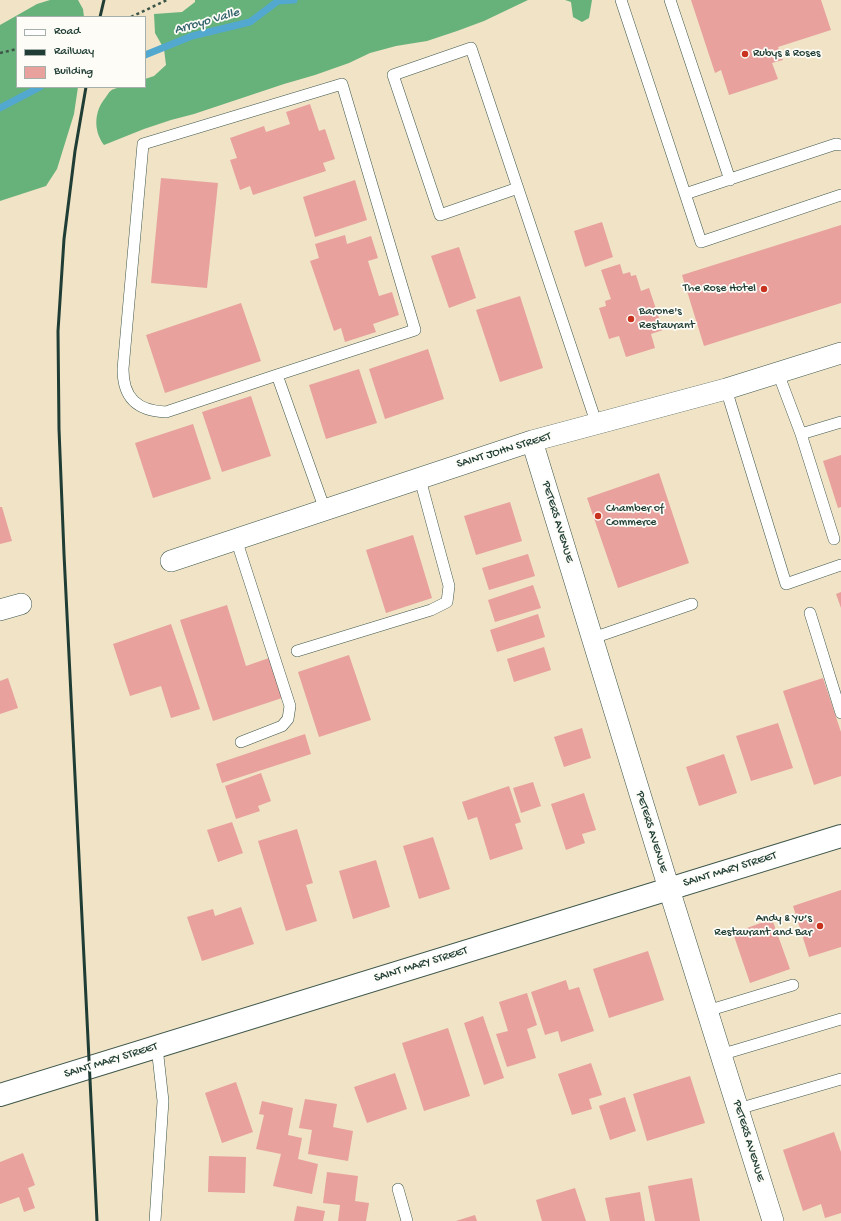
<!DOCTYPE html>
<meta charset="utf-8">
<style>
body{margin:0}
#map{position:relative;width:841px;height:1221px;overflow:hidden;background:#f0e3c6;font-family:"Gochi Hand",sans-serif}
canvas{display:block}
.legend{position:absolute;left:16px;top:16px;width:130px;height:72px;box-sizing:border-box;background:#fdfcf7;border:1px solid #a4b0a9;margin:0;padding:5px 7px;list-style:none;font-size:12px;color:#1f3d34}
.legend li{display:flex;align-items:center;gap:8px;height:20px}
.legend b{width:20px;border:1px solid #a4b0a9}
</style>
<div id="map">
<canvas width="841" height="1221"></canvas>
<ul class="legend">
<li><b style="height:5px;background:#fff"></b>Road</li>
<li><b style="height:5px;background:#1f3d34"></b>Railway</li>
<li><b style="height:11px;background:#e8a19d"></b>Building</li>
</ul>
</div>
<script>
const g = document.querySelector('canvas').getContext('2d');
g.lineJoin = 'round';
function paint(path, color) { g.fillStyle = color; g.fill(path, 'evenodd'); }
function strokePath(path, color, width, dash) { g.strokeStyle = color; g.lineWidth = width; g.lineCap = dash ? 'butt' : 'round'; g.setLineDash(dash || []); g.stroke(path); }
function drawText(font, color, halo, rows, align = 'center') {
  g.font = font + ' "Gochi Hand",sans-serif'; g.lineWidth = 3.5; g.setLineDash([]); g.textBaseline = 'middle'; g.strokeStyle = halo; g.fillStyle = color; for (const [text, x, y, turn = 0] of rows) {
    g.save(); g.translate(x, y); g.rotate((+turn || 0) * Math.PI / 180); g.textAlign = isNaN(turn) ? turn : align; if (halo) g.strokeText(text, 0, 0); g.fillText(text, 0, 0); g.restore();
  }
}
paint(new Path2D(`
 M 50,0 L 78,0 L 83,9 L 84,17 L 17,17 L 17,87 L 78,87 L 74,114 L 57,169 L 46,186 L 0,201 L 0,25 L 37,4 Z
 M 195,0 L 533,0 L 528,0 L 484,21 L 457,31 L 427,41 L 396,46 L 370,53 L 349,63 L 315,75 L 284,84 L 194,114 L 171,120 L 144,129 L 104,145 C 93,130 94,111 106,97 C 108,94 110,90 114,89 C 124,85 135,87 145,87 L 145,79 L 154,76 L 166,65 L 164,49 L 155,33 L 154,14 L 182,12 L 195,2 Z
 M 565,0 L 592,0 L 589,18 L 582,22 L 573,17 L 571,2 Z`), '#67b27a');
strokePath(new Path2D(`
 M 145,55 L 192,36 L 250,22 L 278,1 L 294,0
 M 0,108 L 40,87`), '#52a8ce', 7);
paint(new Path2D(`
 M 691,0 L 821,0 L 831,30 L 778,47 L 783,60 L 772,63 L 778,79 L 729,95 L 721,70 L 715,73 Z
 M 310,104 L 319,131 L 325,129 L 335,159 L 323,163 L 326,171 L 253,195 L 250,186 L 240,190 L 230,160 L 237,158 L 230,138 L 264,126 L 266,132 L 290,124 L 286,112 Z
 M 161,178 L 218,183 L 207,288 L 151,283 Z
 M 355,180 L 367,220 L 315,237 L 303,197 Z
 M 602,222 L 613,257 L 585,267 L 574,231 Z
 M 841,225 L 841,303 L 704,346 L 682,275 Z
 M 345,235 L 347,244 L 371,236 L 378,258 L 368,261 L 379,296 L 392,292 L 399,315 L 373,324 L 376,332 L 345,342 L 341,328 L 334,331 L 310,261 L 319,258 L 315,244 Z
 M 459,247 L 476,298 L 449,308 L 431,256 Z
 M 620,264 L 623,274 L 630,272 L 631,276 L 636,275 L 641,291 L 649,288 L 663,330 L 651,334 L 655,348 L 626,357 L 619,336 L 609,339 L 599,308 L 606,306 L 605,301 L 611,299 L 601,270 Z
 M 520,296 L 543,368 L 500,382 L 476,310 Z
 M 241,303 L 261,361 L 165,393 L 146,335 Z
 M 428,349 L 444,399 L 385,419 L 369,369 Z
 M 359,369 L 377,423 L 326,439 L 309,385 Z
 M 251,396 L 271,456 L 222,472 L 202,412 Z
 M 193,424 L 211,479 L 153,498 L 135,443 Z
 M 841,455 L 841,507 L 838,508 L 823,461 Z
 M 659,473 L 689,563 L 618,588 L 587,498 Z
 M 510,502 L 522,541 L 476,555 L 464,516 Z
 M 0,507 L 2,507 L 12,541 L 0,544 Z
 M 413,535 L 432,598 L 386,613 L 366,550 Z
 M 528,554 L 535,576 L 489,590 L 482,568 Z
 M 533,585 L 541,608 L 495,622 L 488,600 Z
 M 841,592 L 841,608 L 836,594 Z
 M 227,605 L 246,666 L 269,658 L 282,698 L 213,721 L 180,620 Z
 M 538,614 L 545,637 L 497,652 L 490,630 Z
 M 171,624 L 200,709 L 171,718 L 161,686 L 130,696 L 113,644 Z
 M 544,647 L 551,670 L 514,682 L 507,659 Z
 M 349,655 L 371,720 L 319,737 L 298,672 Z
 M 8,678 L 18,708 L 0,714 L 0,681 Z
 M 823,678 L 841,732 L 841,776 L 814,785 L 783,691 Z
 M 778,723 L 793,768 L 751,781 L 736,736 Z
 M 582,728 L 591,758 L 564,767 L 554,737 Z
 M 305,734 L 311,754 L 222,783 L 216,764 Z
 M 724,754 L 737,793 L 699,806 L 686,767 Z
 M 261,773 L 271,801 L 258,806 L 260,811 L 236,819 L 225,786 Z
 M 533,782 L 541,806 L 521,813 L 513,788 Z
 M 509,786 L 521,822 L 515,824 L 523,849 L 490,860 L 477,817 L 468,820 L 462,802 Z
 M 584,793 L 596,830 L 582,834 L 585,843 L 566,850 L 551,804 Z
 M 232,822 L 243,853 L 218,862 L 207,830 Z
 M 297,829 L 313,883 L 306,885 L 317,921 L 286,931 L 258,841 Z
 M 433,837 L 450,889 L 419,899 L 403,846 Z
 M 376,860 L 390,907 L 353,919 L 339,871 Z
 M 841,890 L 841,947 L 809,957 L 793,906 Z
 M 241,907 L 254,944 L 202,961 L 187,917 L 213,909 L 215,916 Z
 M 772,919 L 790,969 L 750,983 L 733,933 Z
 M 648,951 L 664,1000 L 609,1018 L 593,969 Z
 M 566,980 L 569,990 L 579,987 L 594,1031 L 561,1042 L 558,1031 L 545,1035 L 531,992 Z
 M 527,993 L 537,1025 L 527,1029 L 536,1058 L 507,1067 L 496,1034 L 508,1031 L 499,1002 Z
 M 483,1016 L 504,1078 L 484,1085 L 464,1023 Z
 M 448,1028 L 470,1096 L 424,1111 L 402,1043 Z
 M 591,1063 L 602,1095 L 589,1099 L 592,1109 L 572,1115 L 558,1074 Z
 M 395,1073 L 407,1109 L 367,1123 L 354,1087 Z
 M 690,1076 L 705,1123 L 647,1141 L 633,1094 Z
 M 236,1082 L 253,1132 L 222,1143 L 205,1093 Z
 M 625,1097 L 636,1131 L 610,1140 L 599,1106 Z
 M 305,1099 L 337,1104 L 333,1127 L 353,1131 L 348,1161 L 308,1154 L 312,1130 L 299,1128 Z
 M 262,1101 L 293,1108 L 288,1135 L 302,1138 L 298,1159 L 318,1164 L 312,1194 L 273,1186 L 281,1154 L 256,1149 L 264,1115 L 259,1114 Z
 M 834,1132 L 841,1152 L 841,1213 L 825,1218 L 821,1204 L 803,1211 L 783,1150 Z
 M 23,1153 L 35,1185 L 28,1188 L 35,1208 L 24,1212 L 19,1197 L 0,1204 L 0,1162 Z
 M 209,1156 L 246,1157 L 245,1193 L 208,1192 Z
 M 327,1172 L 358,1176 L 355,1201 L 369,1203 L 366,1221 L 338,1221 L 340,1205 L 323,1203 Z
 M 692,1178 L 700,1221 L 655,1221 L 648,1186 Z
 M 575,1188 L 586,1221 L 542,1221 L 536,1200 Z
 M 640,1192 L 645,1221 L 610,1221 L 605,1198 Z
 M 297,1206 L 325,1211 L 323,1221 L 294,1221 Z
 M 475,1215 L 477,1221 L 456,1221 Z`), '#e8a19d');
const lane = new Path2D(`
 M 621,0 L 701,242 L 841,195
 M 670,0 L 730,180
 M 518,188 L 440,215 L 393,75 L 471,48 C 513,174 555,299 597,425
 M 685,194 L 836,144 L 841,145
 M 778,373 L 801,434 L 834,539
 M 277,375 L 166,412 C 137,411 123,398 123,369 L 143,144 L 342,84 L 415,330 L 277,375 L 325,510
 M 726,389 L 786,584 L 841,565
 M 801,434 L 841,422
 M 236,539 L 290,706 L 288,719 L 282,726 L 241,742
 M 810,613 L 841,713
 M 593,638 L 692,604
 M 297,651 L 431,610 L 447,602 L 449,586 L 420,479
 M 707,1011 L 793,985
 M 720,1055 L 841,1019
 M 738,1109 L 841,1079
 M 398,1189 L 407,1221
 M 155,1221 L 163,1101 L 157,1047`);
const street = new Path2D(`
 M 532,441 L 669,889 L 773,1221
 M 171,561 L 532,441 L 726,389 L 841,353
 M 0,610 L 21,604`);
const secondary = new Path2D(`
 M 0,1095 L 841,836`);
strokePath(lane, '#3e564a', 12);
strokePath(street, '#3e564a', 22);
strokePath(secondary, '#3e564a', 24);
strokePath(new Path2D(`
 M 131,17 L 167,0
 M 0,53 L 17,49`), '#3e564a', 2.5, [3, 3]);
strokePath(lane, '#fff', 11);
strokePath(street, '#fff', 21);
strokePath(secondary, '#fff', 22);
strokePath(new Path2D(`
 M 100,17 L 104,0
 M 86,87 L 75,151 L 64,239 L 58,331 L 59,429 L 64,554 L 97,1221`), '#1f3d34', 3);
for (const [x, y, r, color] of [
 [745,54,4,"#c8321e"],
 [764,289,4,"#c8321e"],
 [631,319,4,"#c8321e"],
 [598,516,4,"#c8321e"],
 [820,926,4,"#c8321e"]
]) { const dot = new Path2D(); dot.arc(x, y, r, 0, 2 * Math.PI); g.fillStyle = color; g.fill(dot); strokePath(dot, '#fdfcf7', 1.5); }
drawText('12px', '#1f3d34', '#fdfcf7', [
 ["Rubys & Roses",753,54],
 ["The Rose Hotel",756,289,"right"],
 ["Barone's",639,312],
 ["Restaurant",639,326],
 ["Chamber of",606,509],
 ["Commerce",606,523],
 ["Andy & Yu’s",812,919,"right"],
 ["Restaurant and Bar",812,933,"right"]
], 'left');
drawText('12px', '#1f3d34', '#fdfcf7', [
 ["SAINT JOHN STREET",504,451,-17],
 ["PETERS AVENUE",557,522,73],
 ["PETERS AVENUE",651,832,73],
 ["SAINT MARY STREET",730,870,-17],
 ["SAINT MARY STREET",421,965,-17],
 ["SAINT MARY STREET",111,1061,-17],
 ["PETERS AVENUE",748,1141,73]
]);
drawText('italic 13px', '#31626a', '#fdfcf7', [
 ["Arroyo Valle",207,22,-16]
]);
</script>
